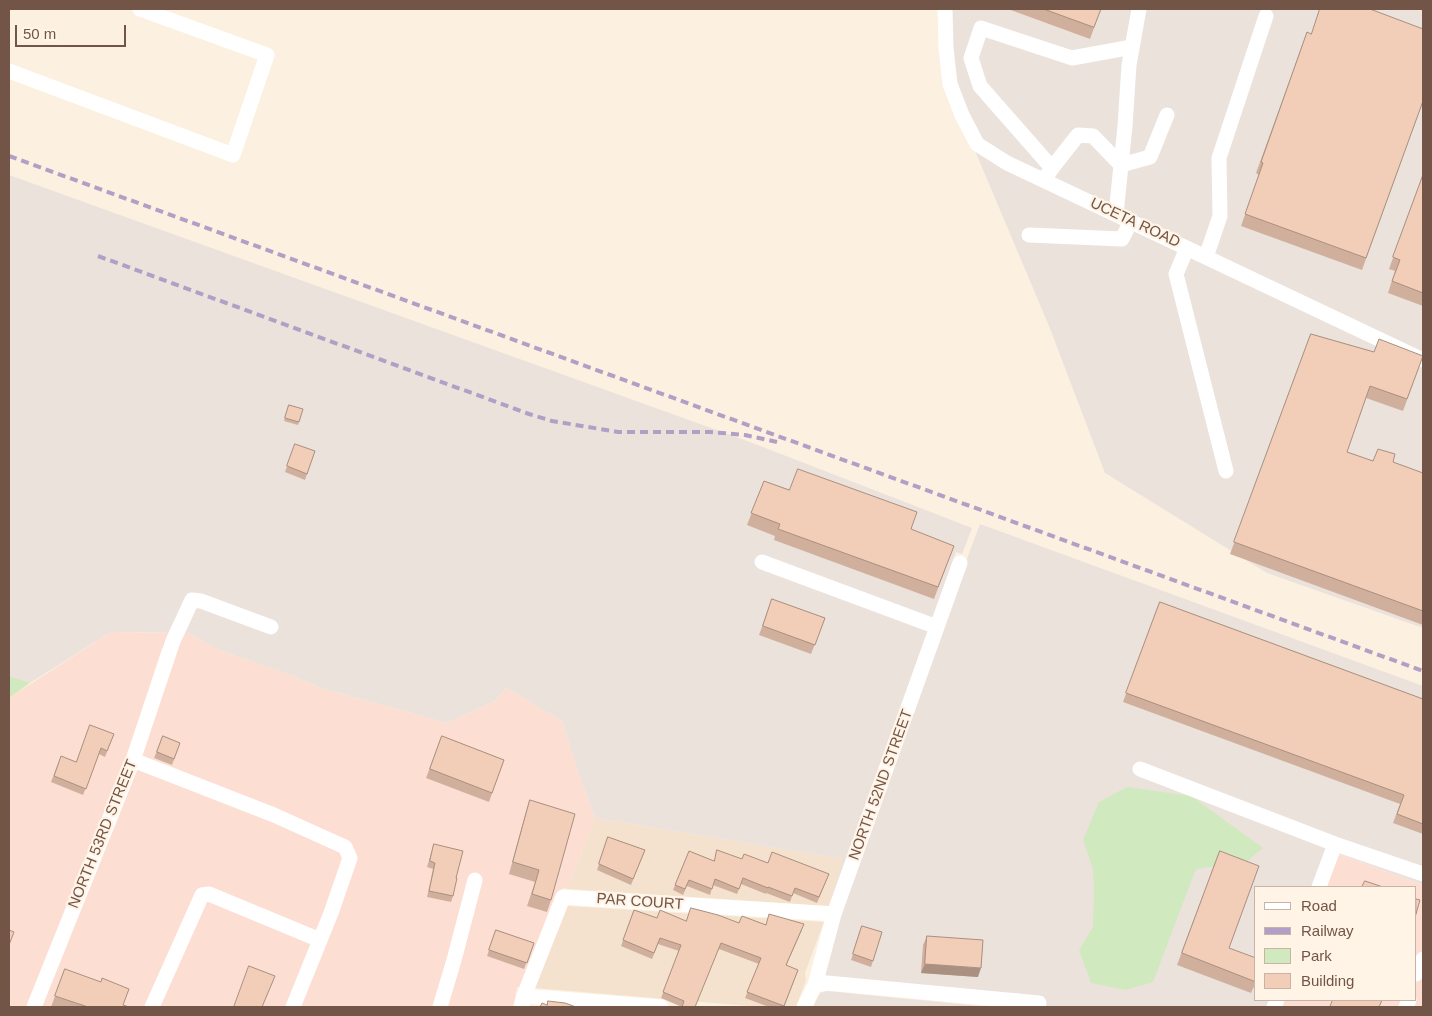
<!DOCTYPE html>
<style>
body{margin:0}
#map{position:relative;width:1432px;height:1016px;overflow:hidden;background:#fcf0e0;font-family:Helvetica,sans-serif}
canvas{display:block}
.frame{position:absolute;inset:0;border:10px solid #735547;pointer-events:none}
.legend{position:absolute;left:1254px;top:886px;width:162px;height:115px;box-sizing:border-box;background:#fff4e6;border:1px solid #c7b4a6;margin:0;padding:6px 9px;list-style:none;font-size:15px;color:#735547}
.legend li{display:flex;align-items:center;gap:10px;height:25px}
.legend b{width:25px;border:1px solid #c7b4a6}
.scale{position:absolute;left:15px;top:25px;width:111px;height:22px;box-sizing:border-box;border:2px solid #735547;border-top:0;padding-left:6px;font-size:15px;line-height:18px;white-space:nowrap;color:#735547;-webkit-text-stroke:4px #fff4e6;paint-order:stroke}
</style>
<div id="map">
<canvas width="1432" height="1016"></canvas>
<div class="frame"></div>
<ul class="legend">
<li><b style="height:6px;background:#fff"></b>Road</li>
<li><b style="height:6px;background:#b29fc5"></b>Railway</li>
<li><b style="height:14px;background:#d1e9bf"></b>Park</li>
<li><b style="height:14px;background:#f2cdb7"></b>Building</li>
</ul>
<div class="scale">50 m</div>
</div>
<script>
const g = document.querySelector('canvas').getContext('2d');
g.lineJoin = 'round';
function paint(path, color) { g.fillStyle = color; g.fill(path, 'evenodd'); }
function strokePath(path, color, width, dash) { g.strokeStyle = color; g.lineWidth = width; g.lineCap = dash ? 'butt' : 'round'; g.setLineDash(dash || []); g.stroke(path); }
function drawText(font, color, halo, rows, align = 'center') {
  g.font = font + ' Helvetica,sans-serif'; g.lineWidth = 4.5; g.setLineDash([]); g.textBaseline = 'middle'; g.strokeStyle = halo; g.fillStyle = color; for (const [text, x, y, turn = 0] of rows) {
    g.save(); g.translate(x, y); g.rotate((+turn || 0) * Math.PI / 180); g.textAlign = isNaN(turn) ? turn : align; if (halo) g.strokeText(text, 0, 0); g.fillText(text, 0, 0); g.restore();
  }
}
paint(new Path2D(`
 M 595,818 L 844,859 L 829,906 L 567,889 Z
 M 568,906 L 824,922 L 805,973 L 806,980 L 796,1007 L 761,1007 L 535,988 Z`), '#f4e2ce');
paint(new Path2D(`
 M 111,632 L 188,633 L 219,650 L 288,674 L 321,688 L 447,723 L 495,701 L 506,688 L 562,721 L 578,772 L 595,818 L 567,889 L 564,888 L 556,894 L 519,987 L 517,987 L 513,1007 L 42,1007 L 140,763 L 176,653 L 162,648 L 126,758 L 26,1007 L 9,1007 L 9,698 Z
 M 1331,852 L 1423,885 L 1423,1007 L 1277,1007 L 1280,1000 L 1416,1000 L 1416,887 L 1319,887 Z`), '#fdded3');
paint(new Path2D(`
 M 944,9 L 1423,9 L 1423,628 L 1267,573 L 1105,473 L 1049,326 L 954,101 Z
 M 9,175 L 750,442 L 972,528 L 962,554 L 956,552 L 829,906 L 843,859 L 595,818 L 578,772 L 562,721 L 506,688 L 495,701 L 447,723 L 321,688 L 288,674 L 219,650 L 188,633 L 111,632 L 30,683 L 9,676 Z
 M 980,524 L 1423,686 L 1423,885 L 1332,852 L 1318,887 L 1256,887 L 1256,1000 L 1276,1000 L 1273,1007 L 1038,1007 L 811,976 Z
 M 827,991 L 991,1007 L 813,1007 L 820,993 Z`), '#ebe2dc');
paint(new Path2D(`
 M 9,676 L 30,683 L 9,698 Z
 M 1127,787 L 1191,796 L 1263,848 L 1246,862 L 1196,869 L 1153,982 L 1126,990 L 1091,983 L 1079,950 L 1093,927 L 1094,892 L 1093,869 L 1083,840 L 1099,802 Z`), '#d1e9bf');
strokePath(new Path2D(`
 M 945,9 L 946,48 L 950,84 L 962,115 L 977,144 L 1007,163 L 1423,360
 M 9,71 L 233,155 L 267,55 L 140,9
 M 1052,168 L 1078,135 L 1093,136 L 1121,165 L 1150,157 L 1167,115
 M 1044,180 L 1052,168 L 980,86 L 971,58 L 981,28 L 1072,58 L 1132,47
 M 1116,214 L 1125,126 L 1129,65 L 1139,9
 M 1029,235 L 1122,239 L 1131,221
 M 1187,248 L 1176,274 L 1226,471
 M 1206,257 L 1220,216 L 1219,158 L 1266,16
 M 762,562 L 937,627
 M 133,760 L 274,815 L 345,847 L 350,858 L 331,913 L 293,1007
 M 1140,769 L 1335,844 L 1423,874
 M 1319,887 L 1335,844
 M 1416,974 L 1419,970 L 1423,959
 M 815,985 L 827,983 L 1039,1003 L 1037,1007
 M 524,996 L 661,1007
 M 34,1007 L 133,760 L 173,641 L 192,600 L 201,601 L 271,627
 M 152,1007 L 202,895 L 209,894 L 320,940
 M 440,1007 L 454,960 L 475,880
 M 521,1007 L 524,996 L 563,897 L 834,914
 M 804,1007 L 815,985 L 834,914 L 960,563
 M 1274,1007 L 1277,1000
 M 1406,1007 L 1409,1000`), '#fff', 15);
strokePath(new Path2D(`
 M 9,156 L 1423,671
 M 98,256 L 529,414 L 552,421 L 618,432 L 710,432 L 745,435 L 777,442`), '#b29fc5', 4, [8, 5]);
paint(new Path2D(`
 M 1008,9 L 1101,9 L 1090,39 Z
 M 1307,32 L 1423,101 L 1362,270 L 1241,226 L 1259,175 L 1256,173 Z
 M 1423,175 L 1423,306 L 1388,293 L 1395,271 L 1389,269 Z
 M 1311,334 L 1374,352 L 1423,356 L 1403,411 L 1366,398 L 1347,452 L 1373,461 L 1393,462 L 1423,473 L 1423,625 L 1230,554 Z
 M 289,405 L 303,409 L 298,425 L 284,421 Z
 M 295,444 L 315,451 L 305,480 L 285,472 Z
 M 764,481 L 954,546 L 934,599 L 774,540 L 775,536 L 747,525 Z
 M 772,599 L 825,618 L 811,654 L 759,635 Z
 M 1160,602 L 1423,699 L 1423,834 L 1393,823 L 1400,804 L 1123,702 Z
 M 114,734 L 105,757 L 99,754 L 83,795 L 51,782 L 61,756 L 76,762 Z
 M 163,736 L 180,743 L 172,765 L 154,758 Z
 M 442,736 L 504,760 L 489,802 L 426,778 Z
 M 530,800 L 551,900 L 547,912 L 527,906 L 535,882 L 509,874 L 526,812 Z
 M 608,837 L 645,850 L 631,885 L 597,870 Z
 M 434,844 L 456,878 L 453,896 L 451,902 L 427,897 L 433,869 L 427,867 Z
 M 689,851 L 713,861 L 742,859 L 829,874 L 817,903 L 793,893 L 790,902 L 766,893 L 766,894 L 741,884 L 737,894 L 713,885 L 710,895 L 687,886 L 683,895 L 673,890 Z
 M 1220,851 L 1229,948 L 1256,982 L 1251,993 L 1177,965 Z
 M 634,910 L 657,918 L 686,921 L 766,924 L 802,930 L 786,966 L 798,970 L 784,1007 L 769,1007 L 745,998 L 759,964 L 719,949 L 682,1007 L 661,998 L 679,951 L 658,944 L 652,959 L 621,946 Z
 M 862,926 L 882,932 L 871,967 L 851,960 Z
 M 496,930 L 534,943 L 524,969 L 487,956 Z
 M 927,936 L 978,977 L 921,973 L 923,945 Z
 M 65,969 L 123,1005 L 129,1007 L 51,1007 Z`), '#d0b09d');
paint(new Path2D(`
 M 925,964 L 981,968 L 978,977 L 921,973 Z`), '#a99080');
const building = new Path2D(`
 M 1044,9 L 1101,9 L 1094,27 Z
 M 1320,9 L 1370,9 L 1423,29 L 1423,101 L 1366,258 L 1245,214 L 1263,163 L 1261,162 L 1307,32 L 1311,34 Z
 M 1423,175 L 1423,293 L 1392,281 L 1400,260 L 1393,257 Z
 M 1311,334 L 1374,352 L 1379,339 L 1423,356 L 1407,399 L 1370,386 L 1347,452 L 1373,461 L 1378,449 L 1395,454 L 1393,462 L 1423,473 L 1423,611 L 1234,542 Z
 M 289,405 L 303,409 L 299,422 L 285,418 Z
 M 295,444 L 315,451 L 307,474 L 287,466 Z
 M 798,469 L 917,512 L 911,529 L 954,546 L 938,587 L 778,529 L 780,524 L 751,513 L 764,481 L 789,490 Z
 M 772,599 L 825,618 L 815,645 L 763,626 Z
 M 1160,602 L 1423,699 L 1423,824 L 1397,814 L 1404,795 L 1126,693 Z
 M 90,725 L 114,734 L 107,751 L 101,748 L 86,789 L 54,776 L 61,756 L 76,762 Z
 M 163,736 L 180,743 L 174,759 L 157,752 Z
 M 442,736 L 504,760 L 492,793 L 430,769 Z
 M 530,800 L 575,814 L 551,900 L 532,894 L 539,870 L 513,862 Z
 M 608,837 L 645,850 L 633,879 L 599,864 Z
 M 434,844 L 463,851 L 456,878 L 457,878 L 453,896 L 429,891 L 435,863 L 430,861 Z
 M 717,850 L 742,859 L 744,854 L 768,863 L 772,852 L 829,874 L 819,897 L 795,888 L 792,896 L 768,887 L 768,888 L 743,878 L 739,889 L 715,879 L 712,889 L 689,880 L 685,889 L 675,885 L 689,851 L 714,861 Z
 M 1220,851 L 1259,866 L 1229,948 L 1256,958 L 1256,982 L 1182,953 Z
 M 1365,881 L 1383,887 L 1362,887 Z
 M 1416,899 L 1420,900 L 1416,914 Z
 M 691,908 L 695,909 L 718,915 L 739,923 L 742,916 L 766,925 L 769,914 L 804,924 L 786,965 L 798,970 L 784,1006 L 747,992 L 761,958 L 721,943 L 695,1007 L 682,1007 L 684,1001 L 663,992 L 681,945 L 660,938 L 654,953 L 623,940 L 634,910 L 657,918 L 660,910 L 686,921 Z
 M 862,926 L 882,932 L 873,961 L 853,954 Z
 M 9,930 L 14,932 L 9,945 Z
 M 496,930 L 534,943 L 527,963 L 489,950 Z
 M 927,936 L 983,940 L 981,968 L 925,964 Z
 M 249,966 L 275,976 L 262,1007 L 234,1007 Z
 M 65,969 L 101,982 L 102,978 L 129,989 L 123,1005 L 129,1007 L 88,1007 L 55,996 Z
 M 1333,1000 L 1382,1000 L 1379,1007 L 1330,1007 Z
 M 548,1001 L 565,1003 L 576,1007 L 540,1007 L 542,1003 L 547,1005 Z`);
paint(building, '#f2cdb7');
strokePath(building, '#a99080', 1);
drawText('15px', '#735547', '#fff4e6', [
 ["UCETA ROAD",1135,223,25],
 ["NORTH 52ND STREET",881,785,-70],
 ["NORTH 53RD STREET",103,834,-68],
 ["PAR COURT",640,902,4]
]);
</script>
